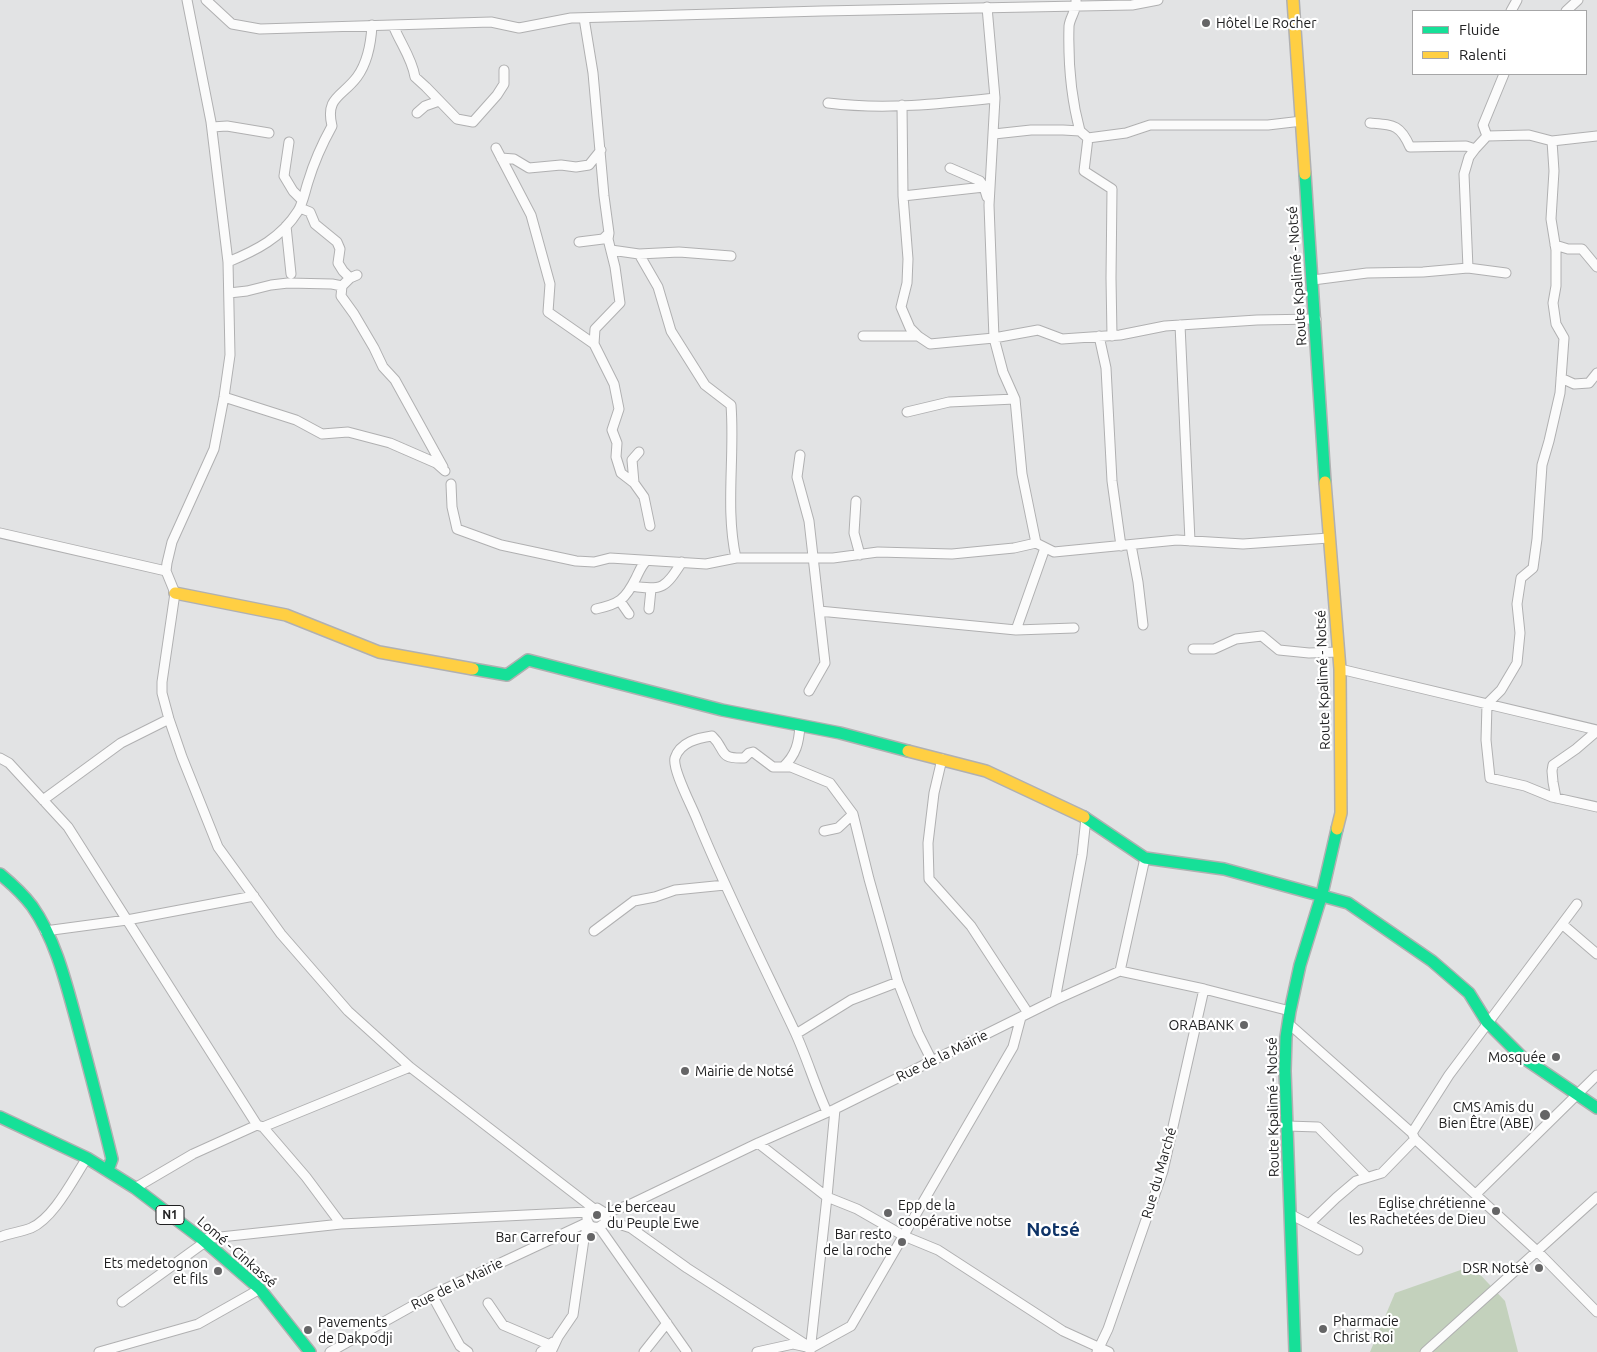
<!DOCTYPE html>
<meta charset="utf-8">
<style>
body{margin:0}
#map{position:relative;width:1597px;height:1352px;overflow:hidden;background:#e2e3e4;font-family:Ubuntu,sans-serif}
canvas{display:block}
.legend{position:absolute;left:1412px;top:10px;width:175px;height:65px;box-sizing:border-box;background:#fff;border:1px solid #a6a6a7;margin:0;padding:6px 9px;list-style:none;font-size:15px;color:#212122}
.legend li{display:flex;align-items:center;gap:10px;height:25px}
.legend b{width:25px;border:1px solid #a6a6a7}
</style>
<div id="map">
<canvas width="1597" height="1352"></canvas>
<ul class="legend">
<li><b style="height:6px;background:#16e098"></b>Fluide</li>
<li><b style="height:6px;background:#ffcf43"></b>Ralenti</li>
</ul>
</div>
<script>
const g = document.querySelector('canvas').getContext('2d');
g.lineJoin = 'round';
function paint(path, color) { g.fillStyle = color; g.fill(path, 'evenodd'); }
function strokePath(path, color, width, dash) { g.strokeStyle = color; g.lineWidth = width; g.lineCap = dash ? 'butt' : 'round'; g.setLineDash(dash || []); g.stroke(path); }
function drawText(font, color, halo, rows, align = 'center') {
  g.font = font + ' Ubuntu,sans-serif'; g.lineWidth = 4.5; g.setLineDash([]); g.textBaseline = 'middle'; g.strokeStyle = halo; g.fillStyle = color; for (const [text, x, y, turn = 0] of rows) {
    g.save(); g.translate(x, y); g.rotate((+turn || 0) * Math.PI / 180); g.textAlign = isNaN(turn) ? turn : align; if (halo) g.strokeText(text, 0, 0); g.fillText(text, 0, 0); g.restore();
  }
}
paint(new Path2D(`
 M 1472,1266 L 1505,1301 L 1518,1352 L 1370,1352 L 1395,1293 Z`), '#c3d1bc');
const street = new Path2D(`
 M 187,0 L 211,122 L 228,262 L 230,355 L 224,397 L 214,449 L 172,542 L 167,563 L 166,571 L 175,593 L 162,682 L 162,693 L 169,719 L 182,757 L 218,847 L 281,934 L 348,1011 L 410,1067 L 593,1208
 M 206,0 L 232,24 L 260,29 L 491,22 L 519,28 L 571,18 L 822,11 L 1132,5 L 1158,0
 M 1076,0 C 1077,10 1070,17 1069,26 C 1068,61 1071,98 1080,131
 M 987,7 L 995,98 L 989,205 L 994,338 L 1003,372 L 1015,399 L 1022,474 L 1036,543
 M 1511,11 L 1517,0
 M 1566,11 L 1578,0
 M 584,18 L 593,73 L 604,196 L 609,233 L 608,239 L 615,267 L 620,303 L 595,329 L 594,344
 M 393,25 C 400,43 412,58 415,77 L 426,87 L 457,119 L 473,122 L 497,95 L 504,84 L 504,70
 M 828,103 C 884,110 940,104 995,98
 M 902,105 L 903,196 L 908,259 L 907,283 L 901,307 L 910,328 L 918,336
 M 417,113 L 425,106 L 439,101
 M 1370,123 C 1393,125 1400,124 1410,147 L 1466,146 L 1475,149 L 1487,136 L 1529,135 L 1552,141 L 1597,136
 M 212,127 L 227,126 L 269,133
 M 994,134 L 1031,130 L 1063,130 L 1080,131 L 1088,138 L 1126,133 L 1150,125 L 1268,125 L 1302,121
 M 1487,136 L 1483,125 L 1504,74
 M 1088,138 L 1084,171 L 1112,189 L 1111,278 L 1112,336
 M 1552,141 L 1554,171 L 1551,219 L 1556,250 L 1556,286 L 1553,303 L 1556,324 L 1564,338 L 1560,393 L 1549,441 L 1542,465 L 1537,539 L 1533,568 L 1521,578 L 1517,604 L 1520,633 L 1517,663 L 1501,690 L 1487,704 L 1486,740 L 1490,778 L 1525,786 L 1552,797 L 1597,807
 M 289,142 L 284,176 L 293,191 L 302,200
 M 496,148 L 531,215 L 550,284 L 548,312 L 594,344 L 614,384 L 619,409 L 612,430 L 617,443 L 616,457 L 621,473 L 634,483
 M 501,158 L 514,159 L 529,168 L 561,165 L 576,167 L 589,165 L 601,150
 M 950,168 L 980,181 L 984,187
 M 903,196 L 984,187 L 987,197
 M 300,208 L 310,212 L 315,224 L 337,242 L 340,249 L 338,263 L 343,271 L 350,278
 M 286,226 L 291,274
 M 579,242 L 603,239 L 609,233
 M 1555,245 L 1568,249 L 1582,249 L 1597,267
 M 611,250 L 639,254 L 658,287 L 671,331 L 705,385 L 731,405 C 735,456 725,508 736,558
 M 639,254 L 679,252 L 731,256
 M 228,262 C 257,250 281,238 298,211 C 303,203 305,191 308,182 C 314,162 322,144 332,126 C 325,97 342,97 357,77 C 368,62 371,44 372,25
 M 1468,268 L 1464,174 L 1469,157 L 1475,149
 M 1313,280 L 1367,273 L 1423,272 L 1468,268 L 1506,273
 M 342,286 L 341,296 L 354,314 L 374,348 L 383,367 L 395,380 L 443,467
 M 229,293 L 247,291 L 271,285 L 288,283 L 332,284 L 342,286 L 350,278 L 357,275
 M 1180,325 L 1190,541
 M 863,336 L 918,336 L 930,344 L 994,338 L 1038,330 L 1062,339 L 1120,335 L 1165,326 L 1257,320 L 1316,319
 M 1099,336 L 1106,368 L 1112,481 L 1121,546
 M 1561,378 L 1574,384 L 1589,383 L 1597,373
 M 224,397 L 296,420 L 322,434 L 348,432 L 390,443 L 436,463 L 445,471
 M 907,412 L 949,402 L 1015,399
 M 639,452 L 632,460 L 634,483 L 644,497 L 650,526
 M 800,455 L 797,477 L 809,521 L 825,663 L 809,691
 M 451,484 L 452,507 L 457,529 L 501,545 L 576,561 L 594,562 L 610,558 L 706,564 L 736,558 L 833,558 L 878,552 L 952,554 L 1014,548 L 1036,543 L 1054,552 L 1177,540 L 1243,544 L 1329,538
 M 856,501 L 854,533 L 860,555
 M 0,533 L 166,571
 M 1131,545 L 1138,582 L 1143,625
 M 632,586 C 663,591 665,588 682,562
 M 620,601 L 629,614
 M 596,609 C 619,604 625,600 636,578 C 639,572 641,566 646,561
 M 649,609 L 651,589
 M 819,611 L 1016,630 L 1045,548
 M 1016,630 L 1074,628
 M 1193,649 L 1214,649 L 1236,639 L 1262,636 L 1279,650 L 1309,653 L 1339,652
 M 1340,669 L 1597,730
 M 0,758 L 9,763 L 68,827 L 257,1125
 M 942,759 L 934,793 L 928,843 L 929,879 L 971,926 L 1028,1013
 M 783,767 C 796,755 799,743 800,725
 M 1556,798 L 1553,782 L 1552,771 L 1553,765 L 1576,749 L 1597,731
 M 43,800 L 121,743 L 169,719
 M 824,831 L 838,828 L 853,814
 M 1562,924 L 1597,954
 M 45,931 L 127,920 L 254,896
 M 594,931 L 634,901 L 655,897 L 675,890 L 725,885
 M 1120,971 L 1145,858
 M 1055,1000 L 1082,855 L 1086,818
 M 1288,1023 L 1412,1133 L 1415,1139 L 1537,1251 L 1597,1312
 M 796,1034 L 851,1000 L 898,982
 M 827,1112 C 815,1086 807,1058 795,1032 C 762,962 727,893 698,822 C 693,808 672,770 675,758 C 680,742 698,738 712,736 C 727,750 717,759 744,758 L 749,753 L 753,752 L 773,767 L 791,767 L 830,783 L 853,814 L 869,879 L 898,982 L 918,1033 L 932,1061
 M 1287,1126 L 1318,1127 L 1367,1177
 M 263,1127 L 306,1177 L 341,1224
 M 1412,1133 L 1449,1075 L 1577,904
 M 758,1143 L 827,1197 L 857,1209 L 904,1236 L 938,1250 L 1063,1331 L 1109,1352
 M 135,1188 L 193,1154 L 257,1125 L 263,1127 L 410,1067
 M 1476,1194 L 1597,1075
 M 605,1213 L 629,1205 L 758,1143 L 835,1109 L 1055,1000 L 1120,971 L 1204,989 L 1290,1011
 M 1290,1214 L 1358,1250
 M 606,1220 L 631,1228 L 687,1268 L 805,1344
 M 1309,1224 L 1336,1198 L 1356,1181 L 1382,1173 L 1415,1139
 M 599,1227 L 687,1352
 M 0,1237 C 10,1233 21,1232 31,1228 C 54,1218 73,1179 87,1158
 M 202,1239 L 341,1224 L 588,1212 L 597,1208 L 605,1213 L 605,1223 L 599,1227 C 589,1229 585,1221 588,1212
 M 432,1295 L 460,1346 L 468,1352
 M 122,1302 L 205,1242
 M 488,1303 L 503,1325 L 550,1345
 M 99,1352 L 198,1324 L 260,1289
 M 330,1352 L 432,1295 L 588,1222
 M 541,1352 L 553,1342
 M 551,1352 L 558,1337 L 573,1315 L 584,1239 L 588,1224
 M 644,1352 L 667,1323
 M 757,1352 L 793,1344 L 811,1348 L 851,1326 L 1013,1047 L 1021,1017
 M 810,1352 L 827,1197 L 835,1109
 M 1097,1352 L 1108,1329 L 1163,1171 L 1204,989
 M 1425,1352 L 1597,1197`);
const fast = new Path2D(`
 M 1305,174 L 1325,482
 M 473,669 L 507,675 L 528,660 L 722,710 L 840,733 L 908,751
 M 1084,817 L 1145,858 L 1224,869 L 1348,903 L 1432,961 L 1469,993 L 1487,1022 L 1522,1057 L 1597,1108
 M 0,874 C 12,884 23,894 32,906 C 56,940 66,983 77,1023 C 89,1068 101,1114 112,1159 L 108,1170
 M 0,1117 L 87,1158 L 135,1188 L 202,1239 L 260,1289 L 310,1352
 M 1295,1352 L 1285,1071 L 1286,1037 L 1290,1011 L 1300,965 L 1322,894 L 1337,829`);
const slow = new Path2D(`
 M 1293,0 L 1305,174
 M 1325,482 L 1340,669 L 1341,813 L 1337,829
 M 175,593 L 286,615 L 379,652 L 473,669
 M 908,751 L 986,771 L 1084,817`);
strokePath(street, '#b0b0b1', 11);
strokePath(fast, '#b0b0b1', 14);
strokePath(slow, '#b0b0b1', 14);
strokePath(street, '#fbfbfb', 9);
strokePath(fast, '#16e098', 11);
strokePath(slow, '#ffcf43', 11);
for (const [x, y, r, color] of [
 [1206,23,5,"#656566"],
 [1244,1025,5,"#656566"],
 [1556,1057,5,"#656566"],
 [685,1071,5,"#656566"],
 [1545,1115,6,"#656566"],
 [1496,1211,5,"#656566"],
 [888,1213,5,"#656566"],
 [597,1215,5,"#656566"],
 [591,1237,5,"#656566"],
 [902,1242,5,"#656566"],
 [1539,1268,5,"#656566"],
 [218,1271,5,"#656566"],
 [1323,1329,5,"#656566"],
 [308,1330,5,"#656566"]
]) { const dot = new Path2D(); dot.arc(x, y, r, 0, 2 * Math.PI); g.fillStyle = color; g.fill(dot); strokePath(dot, '#fff', 2); }
for (const [x, y, w] of [
 [170,1215,28]
]) { const box = new Path2D(); box.roundRect(x - w / 2, y - 9.5, w, 19, 4); g.fillStyle = '#fff'; g.fill(box); strokePath(box, '#212122', 1); }
drawText('bold 12px', '#212122', null, [
 ["N1",170,1215]
]);
drawText('14px', '#212122', '#fff', [
 ["Hôtel Le Rocher",1216,23,"left"],
 ["ORABANK",1234,1025],
 ["Mosquée",1546,1057],
 ["Mairie de Notsé",695,1071,"left"],
 ["CMS Amis du",1534,1107],
 ["Bien Être (ABE)",1534,1123],
 ["Eglise chrétienne",1486,1203],
 ["les Rachetées de Dieu",1486,1219],
 ["Epp de la",898,1205,"left"],
 ["coopérative notse",898,1221,"left"],
 ["Le berceau",607,1207,"left"],
 ["du Peuple Ewe",607,1223,"left"],
 ["Bar resto",892,1234],
 ["de la roche",892,1250],
 ["Bar Carrefour",581,1237],
 ["Ets medetognon",208,1263],
 ["et fils",208,1279],
 ["DSR Notsè",1529,1268],
 ["Pharmacie",1333,1321,"left"],
 ["Christ Roi",1333,1337,"left"],
 ["Pavements",318,1322,"left"],
 ["de Dakpodji",318,1338,"left"]
], 'right');
drawText('14px', '#212122', '#fff', [
 ["Route Kpalimé - Notsé",1297,276,-94],
 ["Route Kpalimé - Notsé",1323,680,-92],
 ["Rue de la Mairie",942,1056,-26],
 ["Route Kpalimé - Notsé",1273,1107,-91],
 ["Rue du Marché",1159,1173,-74],
 ["Lomé - Cinkassé",237,1252,41],
 ["Rue de la Mairie",457,1284,-26]
]);
drawText('bold 19px', '#0e3367', '#fff', [
 ["Notsé",1053,1230]
]);
</script>
